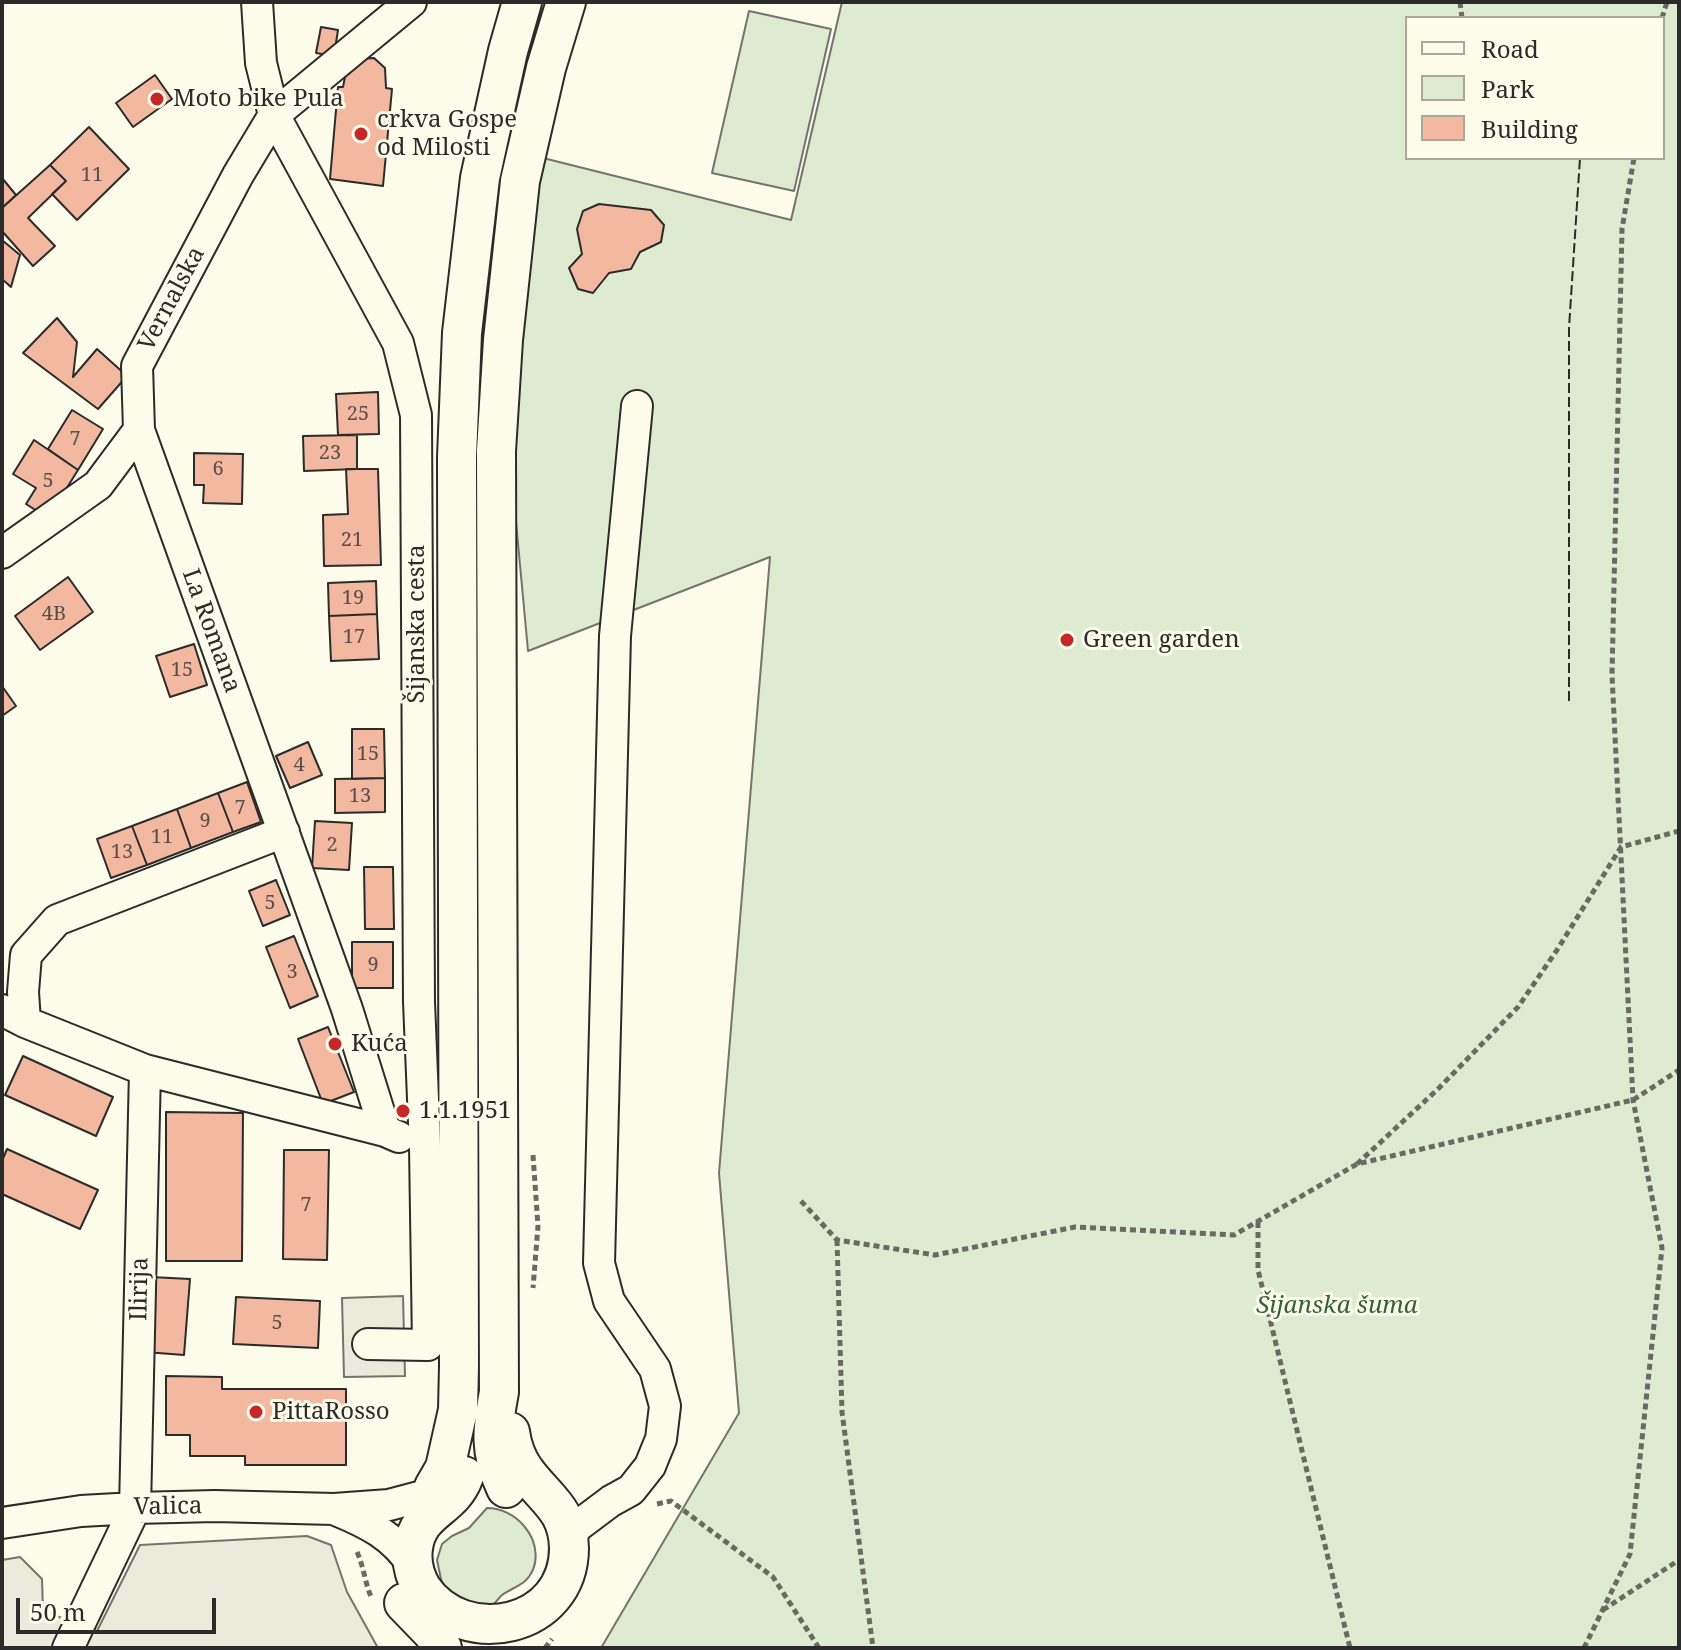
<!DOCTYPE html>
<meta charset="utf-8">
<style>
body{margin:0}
#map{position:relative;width:1681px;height:1650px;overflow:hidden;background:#fdfbea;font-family:"Noto Serif",serif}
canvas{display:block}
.frame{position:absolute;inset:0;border:4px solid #2b2b2b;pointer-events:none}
.legend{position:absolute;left:1405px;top:16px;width:260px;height:144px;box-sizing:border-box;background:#fdfbea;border:2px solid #a9a89e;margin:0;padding:10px 14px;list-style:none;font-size:24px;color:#2b2b2b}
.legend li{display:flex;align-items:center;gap:16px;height:40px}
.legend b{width:40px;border:2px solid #a9a89e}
.scale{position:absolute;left:16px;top:1598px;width:200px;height:36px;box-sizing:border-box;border:4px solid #2b2b2b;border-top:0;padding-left:10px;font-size:24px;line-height:28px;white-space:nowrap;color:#2b2b2b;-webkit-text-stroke:6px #fdfbea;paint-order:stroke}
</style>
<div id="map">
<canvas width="1681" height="1650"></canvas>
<div class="frame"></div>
<ul class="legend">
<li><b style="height:10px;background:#fdfbea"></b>Road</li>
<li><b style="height:22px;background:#deebd1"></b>Park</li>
<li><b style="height:22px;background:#f2b8a0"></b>Building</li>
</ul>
<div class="scale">50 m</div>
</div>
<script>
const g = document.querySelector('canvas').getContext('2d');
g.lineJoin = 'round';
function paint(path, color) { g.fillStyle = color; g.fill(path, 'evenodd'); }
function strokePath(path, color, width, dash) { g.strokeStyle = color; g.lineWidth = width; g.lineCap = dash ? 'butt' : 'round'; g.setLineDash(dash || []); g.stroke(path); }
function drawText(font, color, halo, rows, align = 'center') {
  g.font = font + ' "Noto Serif",serif'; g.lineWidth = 6; g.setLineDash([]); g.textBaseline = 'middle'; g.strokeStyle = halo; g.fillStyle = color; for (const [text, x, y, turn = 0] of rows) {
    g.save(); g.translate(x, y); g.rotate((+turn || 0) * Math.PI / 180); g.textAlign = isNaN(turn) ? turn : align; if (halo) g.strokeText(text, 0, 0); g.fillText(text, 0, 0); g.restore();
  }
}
const green = new Path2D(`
 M 842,2 L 1679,2 L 1679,1648 L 601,1648 L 739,1413 L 719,1173 L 770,557 L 528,651 L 508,436 L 511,325 L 543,158 L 791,220 ZM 1407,18 L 1663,18 L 1663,158 L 1407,158 Z
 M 749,11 L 831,29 L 794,191 L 712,173 Z
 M 487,1508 C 501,1508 515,1515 524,1526 C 538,1542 541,1567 524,1582 C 517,1587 509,1590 502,1595 C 498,1599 494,1604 490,1609 L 453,1598 L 442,1584 L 437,1560 L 442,1544 L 452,1536 L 469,1528 Z`);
paint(green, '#deebd1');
strokePath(green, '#74746e', 2);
const parking = new Path2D(`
 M 403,1296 L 405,1376 L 344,1377 L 342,1298 Z
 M 307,1536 L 331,1545 L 347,1592 L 378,1648 L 2,1648 L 2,1560 L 20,1557 L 42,1579 L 43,1611 L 97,1631 L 140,1545 Z`);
paint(parking, '#eceadb');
strokePath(parking, '#74746e', 2);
const building = new Path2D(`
 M 321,27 L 338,30 L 334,56 L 316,53 Z
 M 374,58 L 385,68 L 386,88 L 392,89 L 383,186 L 330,179 L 338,87 L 343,87 L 347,67 L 359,59 Z
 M 155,75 L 172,99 L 133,127 L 116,103 Z
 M 89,127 L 129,169 L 77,220 L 52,194 L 66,181 L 50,165 Z
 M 50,165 L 66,181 L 28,218 L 55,246 L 33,266 L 2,231 L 2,208 Z
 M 2,178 L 16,195 L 2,208 Z
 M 599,204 L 651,210 L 664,225 L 661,242 L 640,252 L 631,269 L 609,273 L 593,293 L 578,289 L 569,268 L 582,254 L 577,229 L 583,211 Z
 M 2,240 L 20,255 L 11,287 L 2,279 Z
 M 57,318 L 77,342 L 73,377 L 97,349 L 127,376 L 98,409 L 23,353 Z
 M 378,392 L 379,434 L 338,435 L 336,394 Z
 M 72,410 L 103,429 L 78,470 L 48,449 Z
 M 357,435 L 357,469 L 304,471 L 303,436 Z
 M 34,440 L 78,470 L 48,518 L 26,504 L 36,488 L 13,474 Z
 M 194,453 L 243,454 L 242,504 L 203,503 L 204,485 L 194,485 Z
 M 346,469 L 378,469 L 381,565 L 324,566 L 323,515 L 348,514 Z
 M 68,577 L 93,612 L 40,650 L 15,616 Z
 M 376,581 L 377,614 L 329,616 L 328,583 Z
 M 377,614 L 379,659 L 331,661 L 329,616 Z
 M 194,644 L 207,685 L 170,697 L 156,656 Z
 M 2,686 L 16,706 L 2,716 Z
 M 352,729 L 384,729 L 385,778 L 352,779 Z
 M 308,742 L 322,775 L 290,788 L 276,756 Z
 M 385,778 L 385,812 L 335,813 L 335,779 Z
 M 247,782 L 261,822 L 233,832 L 218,793 Z
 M 218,793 L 233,832 L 191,848 L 177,809 Z
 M 177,809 L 191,848 L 147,865 L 132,826 Z
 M 315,821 L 352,823 L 349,870 L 312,868 Z
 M 132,826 L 147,865 L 111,878 L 97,839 Z
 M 364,867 L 393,867 L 394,929 L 365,929 Z
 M 276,880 L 290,915 L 263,926 L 249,891 Z
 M 294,936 L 318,996 L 290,1008 L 266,947 Z
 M 352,942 L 393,942 L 393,988 L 352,988 Z
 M 328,1027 L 354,1092 L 323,1104 L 298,1039 Z
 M 23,1056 L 113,1097 L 96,1136 L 5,1095 Z
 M 166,1112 L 243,1113 L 242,1261 L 166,1261 Z
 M 7,1149 L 98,1190 L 80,1229 L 2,1194 L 2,1161 Z
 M 284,1150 L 329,1150 L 327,1260 L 283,1259 Z
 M 151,1277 L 190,1279 L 184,1355 L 145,1352 Z
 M 236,1297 L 320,1301 L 318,1348 L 233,1344 Z
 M 166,1376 L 222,1377 L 222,1389 L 346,1389 L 346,1465 L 245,1465 L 245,1456 L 190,1456 L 190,1435 L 166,1435 Z`);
paint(building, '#f2b8a0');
strokePath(building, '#2b2b2b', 2);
const minor = new Path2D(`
 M 139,430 L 347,1009 L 385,1131
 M 2,553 L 98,485 L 139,430 L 137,366 L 238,175 L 274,115 L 261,63 L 257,2
 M 2,1010 L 25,1022 L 145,1070 L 385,1131 L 399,1137
 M 25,1022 L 23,992 L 26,955 L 57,920 L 284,832
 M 368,1344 L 428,1345 L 425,1147 L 419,1002 L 416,415 L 398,343 L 274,115 L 411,2
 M 336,1510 C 368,1523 394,1536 413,1566
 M 2,1523 L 81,1511 L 135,1508 L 215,1506 L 334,1509 L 389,1505 L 419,1497
 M 569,1546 L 575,1528 L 611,1501 L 631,1490 L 650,1466 L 661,1439 L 665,1406 L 655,1369 L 609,1301 L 599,1263 L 615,636 L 637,406
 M 68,1648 L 135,1508 L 145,1070`);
const major = new Path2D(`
 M 464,1476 C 452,1510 418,1509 413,1548 C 411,1562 415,1577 422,1589 C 464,1650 569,1628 569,1548 C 568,1508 545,1499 525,1471 C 516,1459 512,1446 510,1432
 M 434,1487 L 445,1468 L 458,1410 L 459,1366 L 457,457 L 462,333 L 480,178 L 508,51 L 522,2
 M 506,1488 C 489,1452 492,1429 499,1392 L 496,451 L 503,340 L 520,181 L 546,68 L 566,2
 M 404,1603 L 433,1633 L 442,1648`);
strokePath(minor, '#2b2b2b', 34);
strokePath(major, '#2b2b2b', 42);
strokePath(new Path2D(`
 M 1460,2 L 1462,18
 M 1662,18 L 1667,2
 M 533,1155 L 538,1226 L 533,1288
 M 1357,1164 L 1438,1089 L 1518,1007 L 1557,950 L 1621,847 L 1679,831
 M 801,1201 L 837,1240 L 935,1255 L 1075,1227 L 1234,1235 L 1357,1164 L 1633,1100 L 1679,1070
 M 1258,1222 L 1258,1270 L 1350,1648
 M 837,1240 L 842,1412 L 873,1648
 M 657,1504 L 671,1501 L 773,1577 L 819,1648
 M 357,1552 C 364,1567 365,1584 372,1599
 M 1603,1610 L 1679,1560
 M 545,1648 L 552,1639
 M 1584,1648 L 1630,1554 L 1662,1248 L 1633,1100 L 1612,675 L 1622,229 L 1634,158`), '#6a6964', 5, [6, 4]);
strokePath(minor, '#fdfbea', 30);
strokePath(major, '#fdfbea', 38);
strokePath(new Path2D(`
 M 1569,701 L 1569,328 L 1580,158`), '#2b2b2b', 2, [10, 4]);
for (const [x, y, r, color] of [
 [157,99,8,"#c62828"],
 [361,134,8,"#c62828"],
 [1067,640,8,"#c62828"],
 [335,1044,8,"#c62828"],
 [403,1111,8,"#c62828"],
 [256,1412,8,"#c62828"]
]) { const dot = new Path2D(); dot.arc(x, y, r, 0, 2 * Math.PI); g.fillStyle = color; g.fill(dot); strokePath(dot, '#fdfbea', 3); }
drawText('20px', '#5d4e48', null, [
 ["11",92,175],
 ["25",358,414],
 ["7",75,439],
 ["23",330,453],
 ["6",218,469],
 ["5",48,481],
 ["21",352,540],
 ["19",353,598],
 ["4B",54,614],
 ["17",354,637],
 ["15",182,670],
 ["15",368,754],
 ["4",299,765],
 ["13",360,796],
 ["7",240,808],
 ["9",205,821],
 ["11",162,837],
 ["2",332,845],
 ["13",122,852],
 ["5",270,903],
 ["9",373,965],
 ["3",292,972],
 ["7",306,1205],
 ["5",277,1323]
]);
drawText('24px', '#2b2b2b', '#fdfbea', [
 ["Moto bike Pula",173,99],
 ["crkva Gospe",377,120],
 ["od Milosti",377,148],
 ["Green garden",1083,640],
 ["Kuća",351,1044],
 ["1.1.1951",419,1111],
 ["PittaRosso",272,1412]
], 'left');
drawText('24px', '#2b2b2b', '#fdfbea', [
 ["Vernalska",172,299,-62],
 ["Šijanska cesta",417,624,-90],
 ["La Romana",211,631,70],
 ["Ilirija",140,1289,-89],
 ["Valica",168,1507,-1]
]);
drawText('italic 24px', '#34623c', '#fdfbea', [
 ["Šijanska šuma",1337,1306]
]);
</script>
